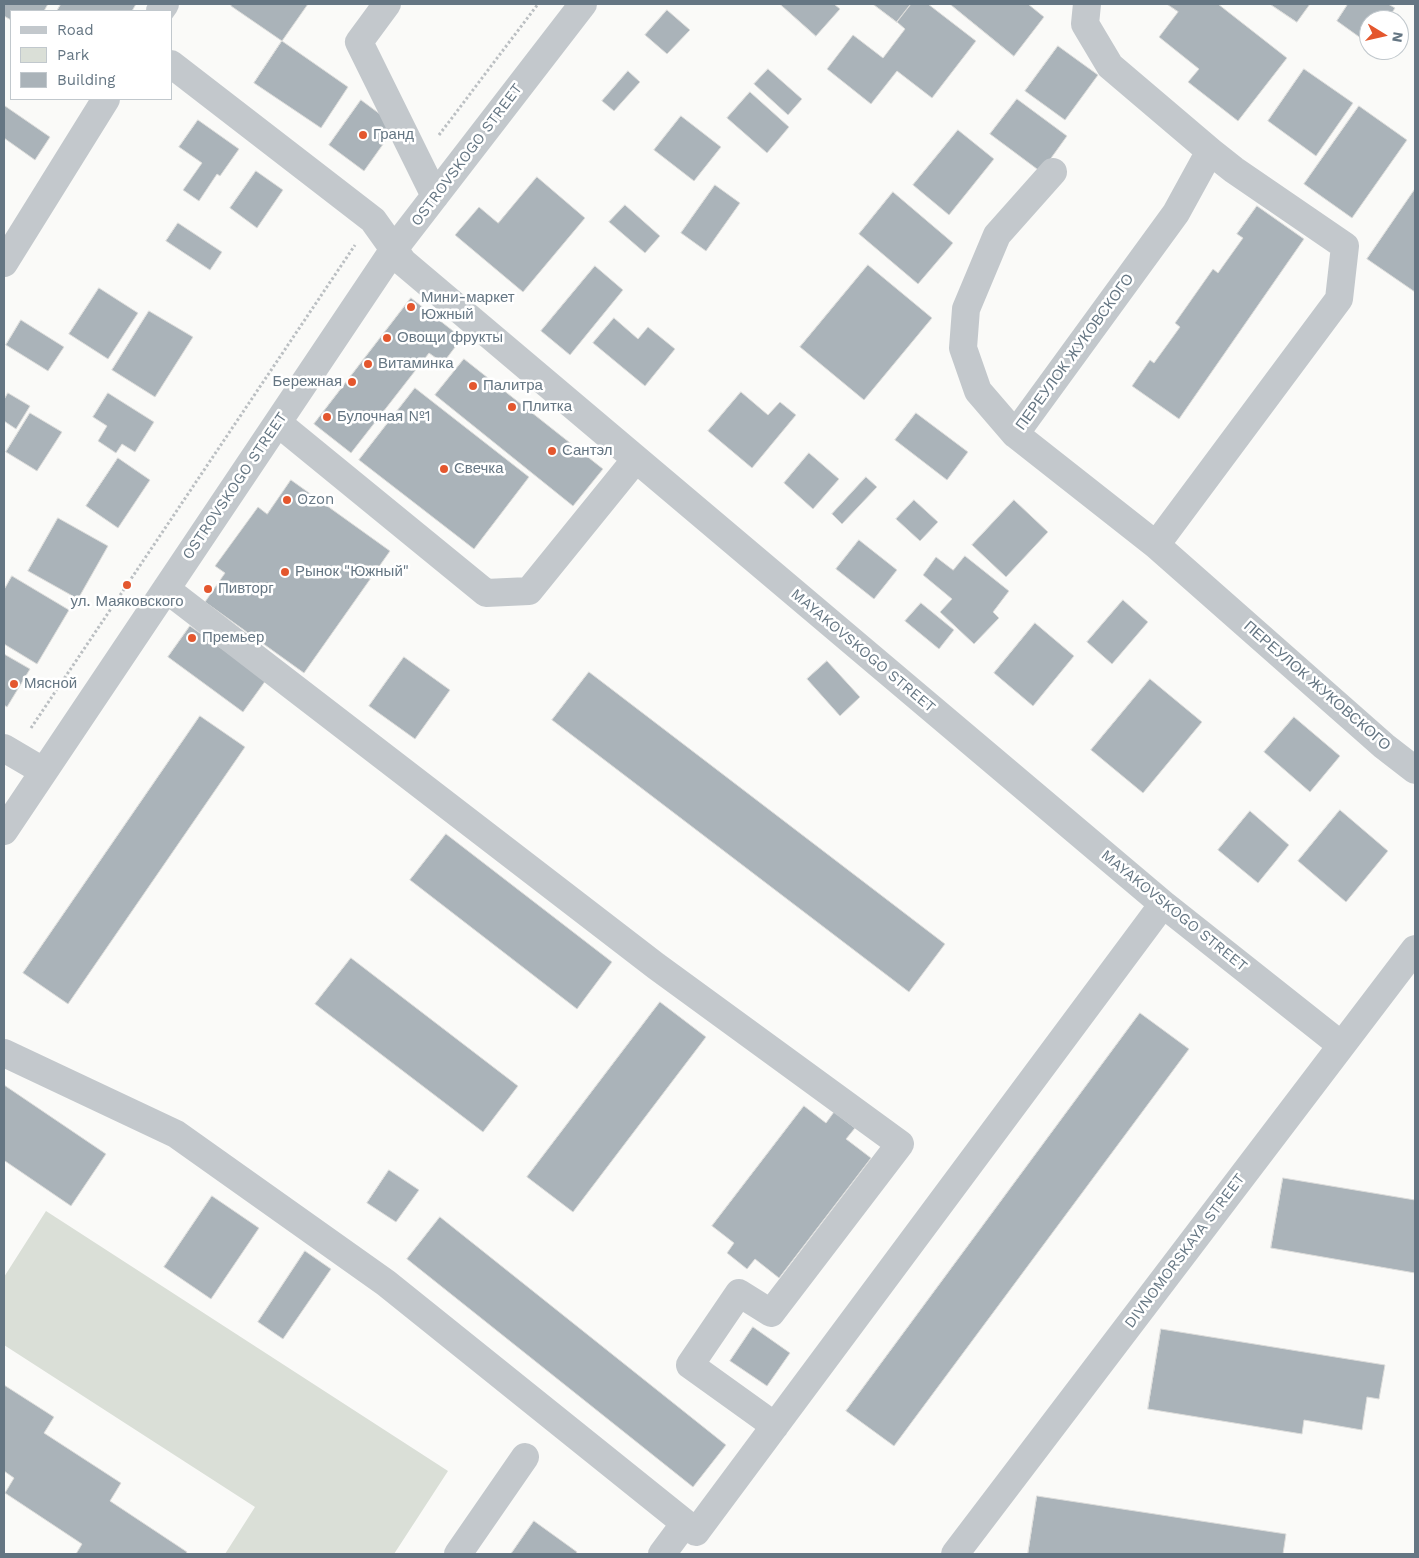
<!DOCTYPE html>
<meta charset="utf-8">
<style>
body{margin:0}
#map{position:relative;width:1419px;height:1558px;overflow:hidden;background:#fafaf8;font-family:"Work Sans",sans-serif}
canvas{display:block}
.frame{position:absolute;inset:0;border:5px solid #657683;pointer-events:none}
.legend{position:absolute;left:10px;top:10px;width:162px;height:90px;box-sizing:border-box;background:#fff;border:1px solid #c1c8cd;margin:0;padding:6px 9px;list-style:none;font-size:15px;color:#657683}
.legend li{display:flex;align-items:center;gap:10px;height:25px}
.legend b{width:25px;border:1px solid #c1c8cd}
.north{position:absolute;left:1359px;top:10px;width:50px;height:50px;box-sizing:border-box;background:#fff;border:1px solid #c1c8cd;border-radius:50%;rotate:99deg;font-size:14px;font-weight:700;line-height:20px;text-align:center;color:#657683}
.north::after{content:'';display:block;margin:auto;width:18px;height:22px;background:#e4572e;clip-path:polygon(50% 0,100% 100%,50% 72%,0 100%)}
</style>
<div id="map">
<canvas width="1419" height="1558"></canvas>
<div class="frame"></div>
<ul class="legend">
<li><b style="height:6px;background:#c3c8cc"></b>Road</li>
<li><b style="height:14px;background:#dadfd7"></b>Park</li>
<li><b style="height:14px;background:#aab3b9"></b>Building</li>
</ul>
<div class="north">N</div>
</div>
<script>
const g = document.querySelector('canvas').getContext('2d');
g.lineJoin = 'round';
function paint(path, color) { g.fillStyle = color; g.fill(path, 'evenodd'); }
function strokePath(path, color, width, dash) { g.strokeStyle = color; g.lineWidth = width; g.lineCap = dash ? 'butt' : 'round'; g.setLineDash(dash || []); g.stroke(path); }
function drawText(font, color, halo, rows, align = 'center') {
  g.font = font + ' "Work Sans",sans-serif'; g.lineWidth = 5; g.setLineDash([]); g.textBaseline = 'middle'; g.strokeStyle = halo; g.fillStyle = color; for (const [text, x, y, turn = 0] of rows) {
    g.save(); g.translate(x, y); g.rotate((+turn || 0) * Math.PI / 180); g.textAlign = isNaN(turn) ? turn : align; if (halo) g.strokeText(text, 0, 0); g.fillText(text, 0, 0); g.restore();
  }
}
paint(new Path2D(`
 M 46,1211 L 448,1471 L 394,1554 L 225,1554 L 255,1507 L 4,1345 L 4,1277 Z`), '#dadfd7');
const building = new Path2D(`
 M 4,4 L 48,4 L 44,11 L 11,11 L 11,20 L 4,16 Z
 M 61,4 L 136,4 L 132,11 L 57,11 Z
 M 232,4 L 308,4 L 282,41 L 231,6 Z
 M 780,4 L 834,4 L 840,9 L 816,36 Z
 M 873,4 L 911,4 L 897,22 Z
 M 911,4 L 928,4 L 976,41 L 932,98 L 897,71 L 871,104 L 827,69 L 853,35 L 883,58 L 905,29 L 897,22 Z
 M 950,4 L 1028,4 L 1044,17 L 1014,56 Z
 M 1167,4 L 1218,4 L 1287,58 L 1238,121 L 1188,82 L 1199,69 L 1159,37 L 1178,12 Z
 M 1270,4 L 1310,4 L 1297,22 Z
 M 1348,4 L 1388,4 L 1395,8 L 1387,20 L 1369,20 L 1369,44 L 1337,21 Z
 M 667,10 L 690,30 L 667,54 L 645,35 Z
 M 282,41 L 348,87 L 321,128 L 254,83 Z
 M 1058,46 L 1098,75 L 1065,120 L 1025,91 Z
 M 768,69 L 802,99 L 788,115 L 754,84 Z
 M 1304,69 L 1353,103 L 1316,156 L 1268,121 Z
 M 628,71 L 640,82 L 614,111 L 602,101 Z
 M 750,92 L 789,127 L 767,153 L 727,118 Z
 M 1017,99 L 1067,136 L 1041,172 L 990,134 Z
 M 361,100 L 396,126 L 364,171 L 329,145 Z
 M 5,106 L 50,137 L 35,160 L 4,138 Z
 M 1359,106 L 1407,140 L 1352,218 L 1304,184 Z
 M 681,116 L 721,147 L 694,181 L 654,150 Z
 M 198,120 L 239,149 L 220,176 L 217,174 L 199,201 L 183,190 L 202,163 L 179,147 Z
 M 958,130 L 994,159 L 949,215 L 913,185 Z
 M 256,171 L 283,190 L 257,228 L 230,208 Z
 M 537,177 L 585,218 L 523,292 L 455,235 L 479,207 L 498,223 Z
 M 715,185 L 740,203 L 706,251 L 681,233 Z
 M 1415,189 L 1415,292 L 1367,259 Z
 M 893,192 L 953,243 L 918,284 L 859,234 Z
 M 625,205 L 660,236 L 645,253 L 609,222 Z
 M 1257,206 L 1304,239 L 1179,419 L 1132,386 L 1150,360 L 1154,363 L 1180,327 L 1175,323 L 1213,269 L 1218,273 L 1243,238 L 1237,234 Z
 M 178,223 L 222,252 L 210,270 L 166,241 Z
 M 868,265 L 932,318 L 864,400 L 800,347 Z
 M 595,266 L 623,290 L 570,355 L 541,331 Z
 M 99,288 L 138,313 L 108,359 L 69,334 Z
 M 411,298 L 462,338 L 443,363 L 429,353 L 351,453 L 314,424 Z
 M 149,311 L 193,337 L 155,397 L 112,370 Z
 M 614,318 L 638,339 L 648,327 L 675,349 L 645,386 L 593,343 Z
 M 21,320 L 64,347 L 48,371 L 6,345 Z
 M 464,359 L 603,469 L 573,506 L 435,395 Z
 M 415,388 L 529,477 L 474,549 L 359,460 Z
 M 741,392 L 768,415 L 780,402 L 796,415 L 752,468 L 708,431 Z
 M 8,393 L 30,406 L 16,429 L 4,421 L 4,400 Z
 M 108,393 L 154,422 L 135,452 L 122,444 L 116,453 L 98,441 L 107,426 L 93,417 Z
 M 30,413 L 62,432 L 37,471 L 6,452 Z
 M 916,413 L 968,452 L 947,480 L 895,440 Z
 M 809,453 L 839,479 L 813,509 L 784,483 Z
 M 118,458 L 150,480 L 118,528 L 86,506 Z
 M 866,477 L 877,487 L 842,524 L 832,514 Z
 M 291,480 L 390,551 L 304,673 L 205,602 L 225,573 L 215,566 L 258,507 L 267,514 Z
 M 914,500 L 938,522 L 920,541 L 896,519 Z
 M 1014,500 L 1048,532 L 1006,577 L 972,545 Z
 M 58,518 L 108,546 L 78,599 L 28,571 Z
 M 859,540 L 897,570 L 874,599 L 836,569 Z
 M 965,556 L 1009,591 L 993,612 L 999,618 L 974,644 L 940,612 L 952,599 L 923,575 L 936,557 L 953,570 Z
 M 12,576 L 69,610 L 37,664 L 4,644 L 4,590 Z
 M 1123,600 L 1148,622 L 1112,664 L 1087,642 Z
 M 921,603 L 954,630 L 939,649 L 905,621 Z
 M 1035,623 L 1074,656 L 1033,706 L 994,673 Z
 M 190,626 L 266,680 L 243,712 L 168,657 Z
 M 4,654 L 30,669 L 7,707 L 4,705 Z
 M 404,657 L 450,690 L 415,739 L 369,706 Z
 M 827,661 L 860,697 L 840,716 L 807,679 Z
 M 589,672 L 945,944 L 909,992 L 552,720 Z
 M 1150,679 L 1202,722 L 1143,793 L 1091,750 Z
 M 200,716 L 245,747 L 68,1004 L 23,973 Z
 M 1294,717 L 1340,756 L 1310,792 L 1264,752 Z
 M 1340,810 L 1388,851 L 1346,902 L 1298,861 Z
 M 1250,811 L 1289,845 L 1258,883 L 1218,850 Z
 M 446,834 L 612,962 L 577,1009 L 410,880 Z
 M 351,958 L 518,1086 L 483,1132 L 315,1004 Z
 M 660,1002 L 706,1037 L 573,1212 L 527,1177 Z
 M 1140,1013 L 1189,1049 L 894,1446 L 846,1411 Z
 M 4,1085 L 106,1154 L 71,1206 L 5,1161 L 4,1163 Z
 M 804,1106 L 826,1123 L 834,1112 L 855,1128 L 846,1139 L 871,1158 L 779,1278 L 755,1259 L 747,1269 L 727,1253 L 734,1243 L 712,1226 Z
 M 389,1170 L 419,1190 L 396,1222 L 367,1203 Z
 M 1283,1178 L 1415,1200 L 1415,1273 L 1271,1248 Z
 M 212,1196 L 259,1228 L 211,1299 L 164,1267 Z
 M 440,1217 L 726,1445 L 693,1487 L 407,1259 Z
 M 305,1251 L 331,1269 L 283,1339 L 258,1322 Z
 M 753,1327 L 790,1353 L 767,1386 L 730,1361 Z
 M 1161,1329 L 1385,1365 L 1379,1399 L 1367,1397 L 1362,1430 L 1304,1420 L 1302,1434 L 1148,1409 Z
 M 4,1385 L 54,1417 L 44,1433 L 121,1483 L 110,1501 L 187,1552 L 186,1554 L 76,1554 L 82,1544 L 5,1493 L 14,1478 L 4,1471 Z
 M 1037,1496 L 1286,1534 L 1283,1554 L 1028,1554 Z
 M 534,1521 L 577,1552 L 576,1554 L 511,1554 Z`);
paint(building, '#aab3b9');
strokePath(building, '#dcdcda', 1);
strokePath(new Path2D(`
 M 439,135 L 538,4
 M 31,728 L 355,245`), '#bbbfc2', 3, [2.5, 2.5]);
strokePath(new Path2D(`
 M 387,4 L 359,42 L 435,196
 M 1087,4 L 1085,24 L 1110,66 L 1210,151 L 1176,213 L 1015,434 L 1156,545 L 1384,746 L 1415,770
 M 160,11 L 165,4
 M 171,64 L 373,220 L 403,262 L 1163,904 L 1341,1045
 M 4,263 L 106,99
 M 278,423 L 486,593 L 529,591 L 636,459
 M 1015,434 L 978,391 L 963,348 L 966,309 L 997,235 L 1053,172
 M 1156,545 L 1339,299 L 1345,246 L 1234,170 L 1210,151
 M 166,589 L 656,966 L 900,1144 L 771,1313 L 739,1293 L 690,1365 L 775,1426
 M 4,748 L 43,771
 M 4,831 L 394,249 L 583,4
 M 4,1053 L 176,1134 L 386,1283 L 696,1532 L 1163,904
 M 458,1554 L 525,1457
 M 662,1554 L 685,1523
 M 955,1554 L 1415,949`), '#c3c8cc', 28);
for (const [x, y, r, color] of [
 [363,135,5,"#e4572e"],
 [411,307,5,"#e4572e"],
 [387,338,5,"#e4572e"],
 [368,364,5,"#e4572e"],
 [352,382,5,"#e4572e"],
 [473,386,5,"#e4572e"],
 [512,407,5,"#e4572e"],
 [327,417,5,"#e4572e"],
 [552,451,5,"#e4572e"],
 [444,469,5,"#e4572e"],
 [287,500,5,"#e4572e"],
 [285,572,5,"#e4572e"],
 [127,585,5,"#e4572e"],
 [208,589,5,"#e4572e"],
 [192,638,5,"#e4572e"],
 [14,684,5,"#e4572e"]
]) { const dot = new Path2D(); dot.arc(x, y, r, 0, 2 * Math.PI); g.fillStyle = color; g.fill(dot); strokePath(dot, '#fff', 2); }
drawText('15px', '#657683', '#fff', [
 ["Гранд",373,135],
 ["Мини-маркет",421,298],
 ["Южный",421,315],
 ["Овощи фрукты",397,338],
 ["Витаминка",378,364],
 ["Бережная",342,382,"right"],
 ["Палитра",483,386],
 ["Плитка",522,407],
 ["Булочная №1",337,417],
 ["Сантэл",562,451],
 ["Свечка",454,469],
 ["Ozon",297,500],
 ["Рынок \"Южный\"",295,572],
 ["Пивторг",218,589],
 ["ул. Маяковского",127,602,"center"],
 ["Премьер",202,638],
 ["Мясной",24,684]
], 'left');
drawText('15px', '#657683', '#fff', [
 ["OSTROVSKOGO STREET",467,155,-53],
 ["ПЕРЕУЛОК ЖУКОВСКОГО",1075,352,-54],
 ["OSTROVSKOGO STREET",235,486,-56],
 ["MAYAKOVSKOGO STREET",863,651,40],
 ["ПЕРЕУЛОК ЖУКОВСКОГО",1317,686,41],
 ["MAYAKOVSKOGO STREET",1174,911,39],
 ["DIVNOMORSKAYA STREET",1185,1251,-53]
]);
</script>
